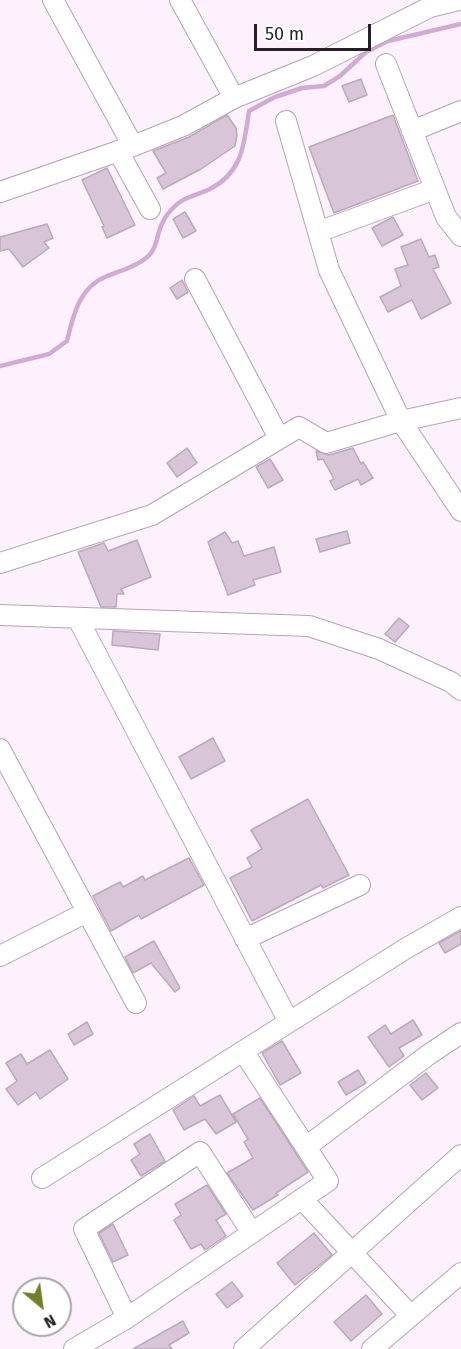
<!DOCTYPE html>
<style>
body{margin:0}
#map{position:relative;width:461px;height:1349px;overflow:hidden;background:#fdf1fd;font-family:"Fira Sans",sans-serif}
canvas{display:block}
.north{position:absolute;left:12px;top:1277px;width:60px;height:60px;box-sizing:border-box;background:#fff;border:2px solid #a8a5a9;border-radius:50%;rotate:151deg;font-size:16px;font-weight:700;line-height:24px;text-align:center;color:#261f27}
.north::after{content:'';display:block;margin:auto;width:21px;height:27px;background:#747d29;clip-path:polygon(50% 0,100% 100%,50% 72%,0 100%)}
.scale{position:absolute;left:254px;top:24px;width:117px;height:27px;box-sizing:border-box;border:3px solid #261f27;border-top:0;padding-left:8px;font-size:18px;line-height:21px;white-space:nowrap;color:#261f27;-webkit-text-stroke:4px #fff;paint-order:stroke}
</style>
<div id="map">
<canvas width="461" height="1349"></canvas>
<div class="north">N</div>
<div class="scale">50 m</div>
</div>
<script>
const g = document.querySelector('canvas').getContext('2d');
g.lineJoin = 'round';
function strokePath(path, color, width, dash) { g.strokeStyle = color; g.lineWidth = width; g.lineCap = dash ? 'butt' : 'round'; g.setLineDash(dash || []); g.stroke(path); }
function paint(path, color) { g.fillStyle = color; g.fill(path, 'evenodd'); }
strokePath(new Path2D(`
 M 0,366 L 49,354 L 67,341 C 73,316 79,288 105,277 C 119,271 134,268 146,258 C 158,250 156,233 163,222 C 165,217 170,211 174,207 C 183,197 198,195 210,189 C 243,172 244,144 249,111 L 275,97 L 302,88 L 324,86 L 340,76 L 366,52 L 388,41 L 461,24`), '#d1abd3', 4.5);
const building = new Path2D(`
 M 361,79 L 367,95 L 349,102 L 342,86 Z
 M 227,115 L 236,128 L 237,135 L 235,146 L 201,169 L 163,189 L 157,178 L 166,173 L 153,151 L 189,137 Z
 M 393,115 L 418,181 L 334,213 L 309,147 Z
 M 107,168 L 135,225 L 107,238 L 102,227 L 104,226 L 82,180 Z
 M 185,212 L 196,231 L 183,238 L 173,219 Z
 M 393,217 L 403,235 L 382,246 L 372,228 Z
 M 47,224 L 53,238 L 44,242 L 49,248 L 23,267 L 9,249 L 0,251 L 0,237 Z
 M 421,239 L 429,257 L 435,255 L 439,267 L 433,269 L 451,303 L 421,319 L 412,300 L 388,312 L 380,297 L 401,286 L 395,269 L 408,265 L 401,247 Z
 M 182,280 L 188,292 L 177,299 L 170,288 Z
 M 187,448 L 197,463 L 177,477 L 167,463 Z
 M 353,448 L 361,464 L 363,462 L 373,478 L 361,485 L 358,479 L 335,490 L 330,481 L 334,479 L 323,459 L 318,460 L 316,451 L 329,455 Z
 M 270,459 L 283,480 L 268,488 L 256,467 Z
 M 347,531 L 350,543 L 320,552 L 316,539 Z
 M 225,532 L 232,543 L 238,541 L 244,556 L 274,547 L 281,572 L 253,580 L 255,585 L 228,595 L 208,542 Z
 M 137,540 L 151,577 L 121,589 L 124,594 L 117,594 L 116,607 L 101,607 L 78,552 L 104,543 L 108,551 Z
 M 399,618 L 409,626 L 395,642 L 385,634 Z
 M 113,631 L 160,634 L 158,650 L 112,645 Z
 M 213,738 L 225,761 L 191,779 L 179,757 Z
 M 308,799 L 349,875 L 323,888 L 321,885 L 252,921 L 230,878 L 252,867 L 247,858 L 262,849 L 251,830 Z
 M 189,858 L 204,885 L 141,919 L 139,915 L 111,931 L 93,896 L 120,882 L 123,887 L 143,876 L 145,880 Z
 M 461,931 L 461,944 L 445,953 L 439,943 Z
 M 154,941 L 180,988 L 175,992 L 151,963 L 133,973 L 125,957 Z
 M 413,1020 L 422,1035 L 399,1048 L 404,1056 L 389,1067 L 368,1037 L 385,1025 L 391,1034 Z
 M 87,1022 L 93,1034 L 74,1045 L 68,1034 Z
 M 282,1041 L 301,1073 L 280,1085 L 262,1053 Z
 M 50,1050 L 68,1079 L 40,1099 L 36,1092 L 18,1105 L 6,1089 L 17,1081 L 6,1063 L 21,1054 L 27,1064 Z
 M 358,1070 L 366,1083 L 346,1095 L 338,1082 Z
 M 426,1073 L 438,1088 L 422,1100 L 410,1085 Z
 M 220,1095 L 236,1122 L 216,1134 L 205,1119 L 184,1130 L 173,1110 L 194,1096 L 200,1106 Z
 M 260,1098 L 308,1172 L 276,1193 L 278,1195 L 253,1210 L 227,1173 L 253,1158 L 244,1142 L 248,1139 L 233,1114 Z
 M 150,1134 L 165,1161 L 141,1176 L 131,1160 L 140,1154 L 134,1144 Z
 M 207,1185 L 226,1214 L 216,1220 L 226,1236 L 205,1250 L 201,1244 L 191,1249 L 174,1220 L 181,1215 L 175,1204 Z
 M 113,1224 L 128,1255 L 113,1262 L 99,1233 Z
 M 314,1233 L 332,1255 L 295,1285 L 277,1263 Z
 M 232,1282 L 243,1296 L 227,1308 L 216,1294 Z
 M 366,1295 L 382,1314 L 351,1341 L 334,1322 Z
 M 183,1321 L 189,1333 L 169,1345 L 172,1349 L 133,1349 Z`);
paint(building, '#d8c5d8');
strokePath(building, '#bba9bc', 1.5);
const minor = new Path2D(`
 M 53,0 L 133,146
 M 180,0 L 234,98
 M 386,64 L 446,217 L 461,236
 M 286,121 L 329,270 L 401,421 L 461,511
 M 412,131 L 461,111
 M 118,151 L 150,209
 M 0,192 L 133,146 L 183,126 L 234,98 L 313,66 L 430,7 L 459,0
 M 318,232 L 435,189
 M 195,279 L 279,438
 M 0,563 L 152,515 L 299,427 L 326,443 L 401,421 L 461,408
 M 0,615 L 309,626 L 379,649 L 451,682 L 461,690
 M 78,619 L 289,1022
 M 0,749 L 136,1003
 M 245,939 L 360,885
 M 0,956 L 87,912
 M 306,1147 L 428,1055 L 461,1033
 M 42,1178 L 405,949 L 461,917
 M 302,1199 L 411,1316
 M 127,1318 L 84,1229 L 200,1152 L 252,1233
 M 74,1349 L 127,1318 L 328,1181 L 243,1051
 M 244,1349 L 461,1155
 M 372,1349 L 461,1273`);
strokePath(minor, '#b6a3b6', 22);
strokePath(minor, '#fff', 20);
</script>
